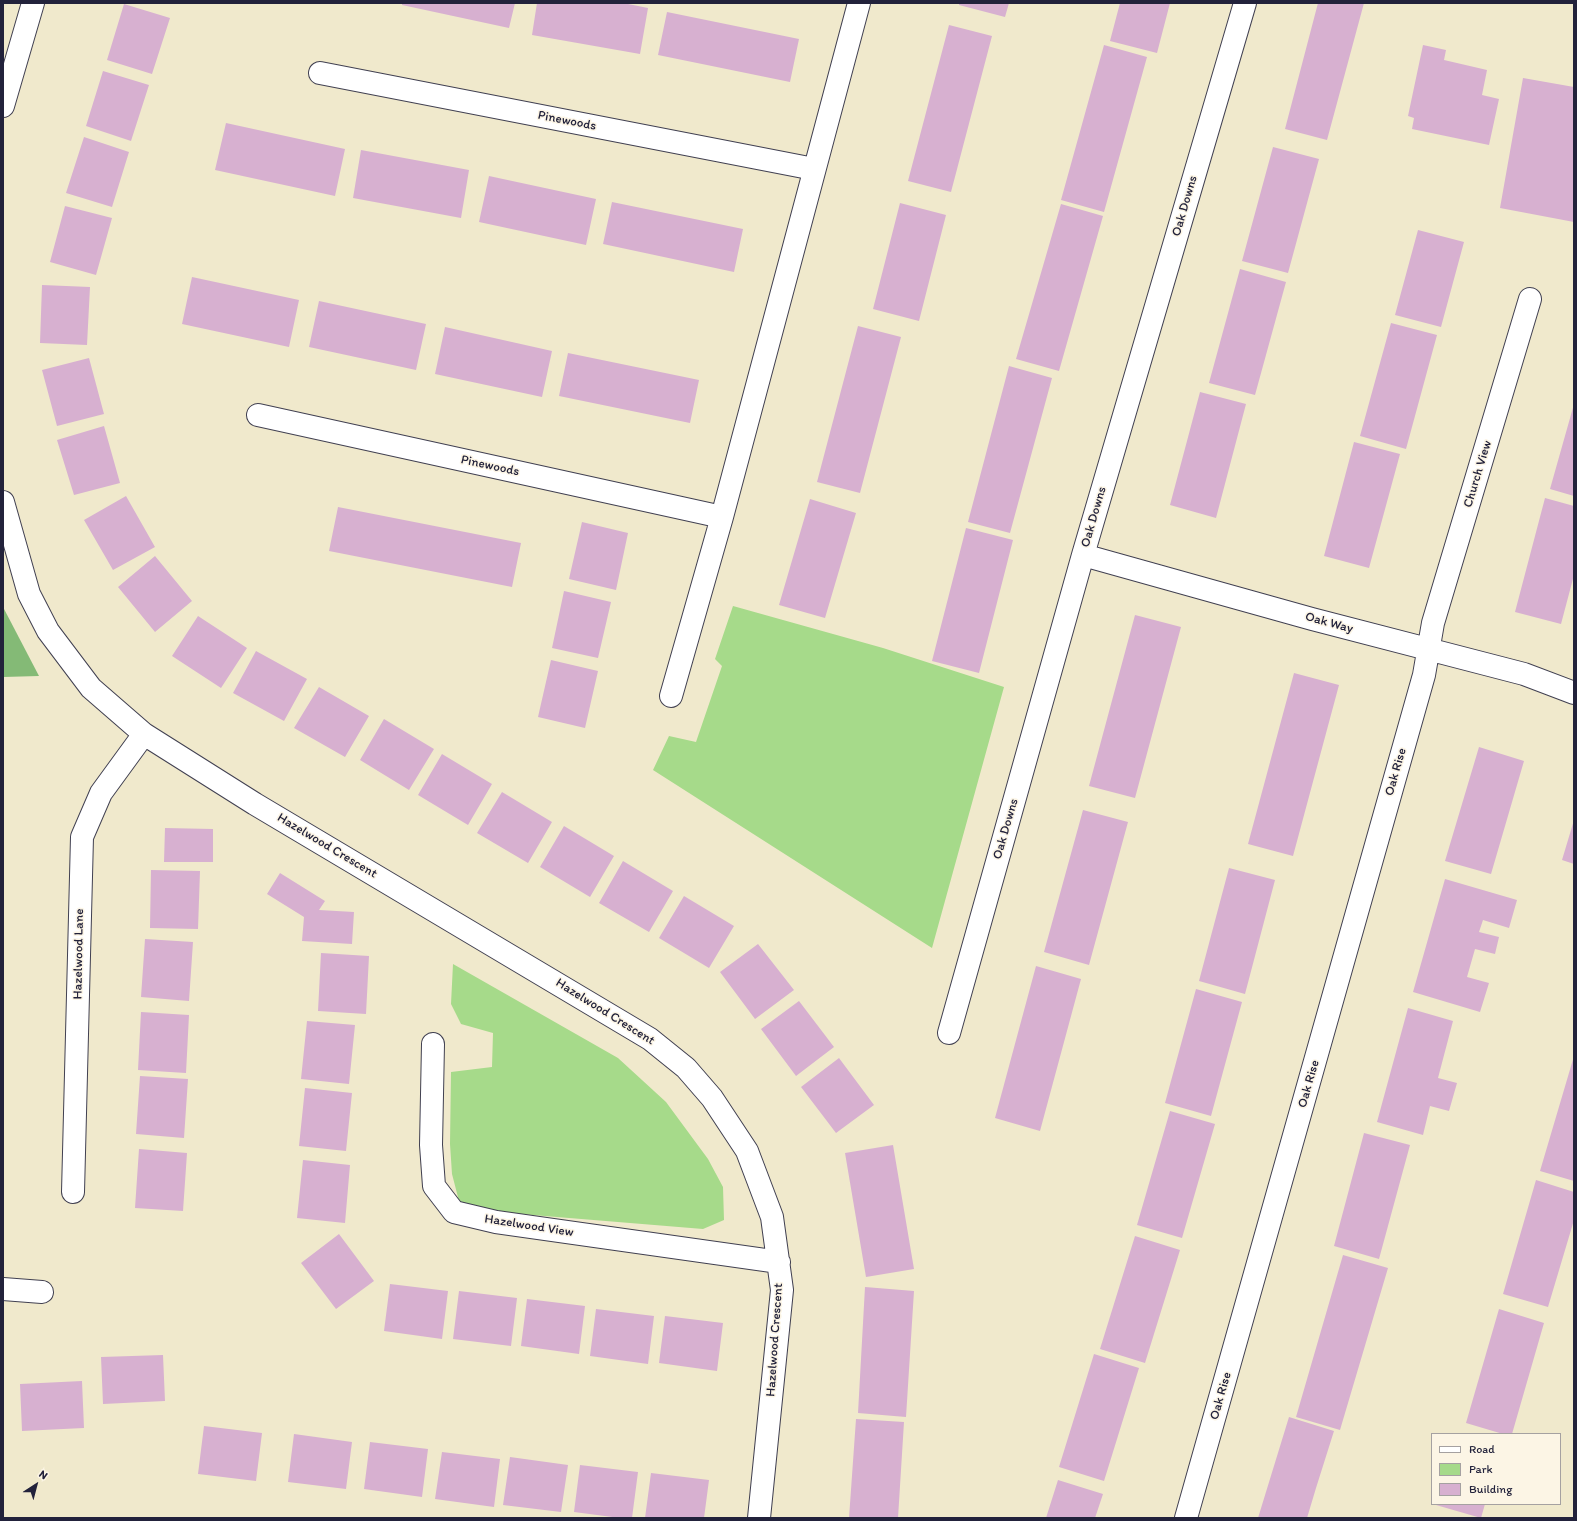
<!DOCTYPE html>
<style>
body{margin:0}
#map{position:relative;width:1577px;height:1521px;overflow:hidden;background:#f0e9cc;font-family:Itim,sans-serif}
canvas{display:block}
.frame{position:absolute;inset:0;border:4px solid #22223b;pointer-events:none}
.legend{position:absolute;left:1431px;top:1433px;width:130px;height:72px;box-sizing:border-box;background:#fcf5e5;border:1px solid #a5a1a1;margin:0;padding:5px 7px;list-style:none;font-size:12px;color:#22223b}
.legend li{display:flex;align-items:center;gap:8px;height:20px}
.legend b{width:20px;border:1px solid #a5a1a1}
.north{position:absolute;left:16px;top:1465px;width:40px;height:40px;-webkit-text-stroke:3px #fcf5e5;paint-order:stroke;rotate:36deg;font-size:11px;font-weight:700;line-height:16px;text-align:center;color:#22223b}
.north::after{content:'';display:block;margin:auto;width:14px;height:18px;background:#22223b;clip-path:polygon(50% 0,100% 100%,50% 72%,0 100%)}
</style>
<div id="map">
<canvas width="1577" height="1521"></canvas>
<div class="frame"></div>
<ul class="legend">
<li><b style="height:5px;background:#fff"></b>Road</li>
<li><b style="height:11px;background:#a6da8a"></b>Park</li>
<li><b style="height:11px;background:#d7b0d0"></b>Building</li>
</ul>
<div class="north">N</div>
</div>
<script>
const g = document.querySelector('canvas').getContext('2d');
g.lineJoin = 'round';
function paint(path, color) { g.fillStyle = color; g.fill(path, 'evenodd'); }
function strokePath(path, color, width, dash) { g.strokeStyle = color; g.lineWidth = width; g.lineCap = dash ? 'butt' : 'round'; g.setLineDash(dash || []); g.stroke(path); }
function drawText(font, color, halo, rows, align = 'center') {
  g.font = font + ' Itim,sans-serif'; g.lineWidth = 3; g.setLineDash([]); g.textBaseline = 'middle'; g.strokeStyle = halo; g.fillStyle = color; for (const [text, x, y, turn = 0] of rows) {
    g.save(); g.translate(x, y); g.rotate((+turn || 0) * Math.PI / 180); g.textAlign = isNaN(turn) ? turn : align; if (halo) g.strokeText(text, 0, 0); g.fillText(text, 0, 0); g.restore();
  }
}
paint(new Path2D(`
 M 733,606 L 883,648 L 1004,687 L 932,948 L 653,770 L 669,736 L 696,742 L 722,666 L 715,659 Z
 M 453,964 L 618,1058 L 666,1102 L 708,1159 L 723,1187 L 724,1220 L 703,1229 L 484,1211 L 460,1205 L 452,1174 L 450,1144 L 451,1072 L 492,1067 L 493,1033 L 461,1024 L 451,1004 Z`), '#a6da8a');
paint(new Path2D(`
 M 3,607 L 39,676 L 3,677 Z`), '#84ba76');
paint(new Path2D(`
 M 402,3 L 515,3 L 509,28 L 402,5 Z
 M 537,3 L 623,3 L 648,8 L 640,54 L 532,35 Z
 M 959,3 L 1009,3 L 1005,17 L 959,5 Z
 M 1120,3 L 1170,3 L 1157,53 L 1110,41 Z
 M 1318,3 L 1364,3 L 1327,140 L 1285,129 Z
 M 124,4 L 170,18 L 152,74 L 107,60 Z
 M 667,12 L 799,39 L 790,82 L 658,55 Z
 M 949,25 L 992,36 L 951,192 L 908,181 Z
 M 1104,45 L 1147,57 L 1104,212 L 1061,200 Z
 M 1423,45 L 1446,50 L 1444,60 L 1487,70 L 1482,95 L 1499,99 L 1489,145 L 1412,129 L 1414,118 L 1408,116 Z
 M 103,71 L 149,85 L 131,141 L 86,126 Z
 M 1523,78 L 1574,87 L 1574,222 L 1500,208 Z
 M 226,123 L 345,149 L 335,196 L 215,170 Z
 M 84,137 L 129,152 L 112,207 L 66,193 Z
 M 1273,147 L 1319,159 L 1288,273 L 1242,261 Z
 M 361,150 L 469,170 L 461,218 L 353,198 Z
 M 489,176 L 596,199 L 586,245 L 479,222 Z
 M 612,202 L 743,229 L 734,272 L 603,244 Z
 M 900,203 L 946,215 L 919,321 L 873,309 Z
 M 1061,204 L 1103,216 L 1059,371 L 1016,359 Z
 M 65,206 L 112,218 L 96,275 L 50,262 Z
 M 1418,230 L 1464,242 L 1441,327 L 1395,315 Z
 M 1240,269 L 1286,282 L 1255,395 L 1209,383 Z
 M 192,277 L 299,300 L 289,347 L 182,324 Z
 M 42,285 L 90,287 L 87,345 L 40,343 Z
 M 319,301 L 426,324 L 416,370 L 309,347 Z
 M 1391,323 L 1437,335 L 1406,449 L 1360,436 Z
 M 858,326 L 901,337 L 860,493 L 817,482 Z
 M 445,327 L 552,351 L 542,397 L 435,374 Z
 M 568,353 L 699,380 L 690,423 L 559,396 Z
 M 89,358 L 104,414 L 57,426 L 42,370 Z
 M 1009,366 L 1052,378 L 1010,533 L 968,522 Z
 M 1200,392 L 1246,404 L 1216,518 L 1170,505 Z
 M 1574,404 L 1574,496 L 1550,489 Z
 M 104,426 L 120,483 L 74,495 L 57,440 Z
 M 1354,442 L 1400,454 L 1369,568 L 1324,556 Z
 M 126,496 L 155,547 L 113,570 L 84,520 Z
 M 1545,498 L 1574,506 L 1574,575 L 1561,624 L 1515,612 Z
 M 810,499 L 856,513 L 825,618 L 779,605 Z
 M 338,507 L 521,543 L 512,587 L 329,551 Z
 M 582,522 L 628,533 L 616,590 L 569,579 Z
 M 966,528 L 1013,540 L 979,673 L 932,661 Z
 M 155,556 L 192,601 L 155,632 L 118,587 Z
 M 564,591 L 611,602 L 598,658 L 552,648 Z
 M 1135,615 L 1181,627 L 1135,798 L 1089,786 Z
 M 198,616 L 247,648 L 221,688 L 172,656 Z
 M 256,651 L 307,679 L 284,721 L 233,693 Z
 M 551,660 L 598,671 L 585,728 L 538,717 Z
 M 1294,673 L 1339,685 L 1293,856 L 1248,844 Z
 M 319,687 L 369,716 L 345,757 L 294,728 Z
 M 384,719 L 434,749 L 409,790 L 360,760 Z
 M 1479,747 L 1524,761 L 1491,874 L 1445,861 Z
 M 442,754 L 492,784 L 468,825 L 418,795 Z
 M 502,792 L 552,822 L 528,863 L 477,833 Z
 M 1083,810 L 1128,822 L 1089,965 L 1044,952 Z
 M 1574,820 L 1574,864 L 1562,860 Z
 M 564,826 L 614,856 L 590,897 L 540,867 Z
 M 165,828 L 213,829 L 213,862 L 164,862 Z
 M 623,861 L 673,891 L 649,932 L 599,903 Z
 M 1229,868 L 1275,880 L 1245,994 L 1199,981 Z
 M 151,870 L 200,871 L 198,929 L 150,928 Z
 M 280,873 L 325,901 L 319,910 L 354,912 L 352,944 L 302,941 L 304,917 L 267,894 Z
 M 1445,879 L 1517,900 L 1509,928 L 1483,920 L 1479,932 L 1499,937 L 1495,954 L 1475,949 L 1467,977 L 1489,983 L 1480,1012 L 1413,992 Z
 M 684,896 L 734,926 L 709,968 L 659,938 Z
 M 145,939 L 193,942 L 189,1001 L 141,997 Z
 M 758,944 L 794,990 L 755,1019 L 720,972 Z
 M 321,953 L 369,956 L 366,1014 L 318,1011 Z
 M 1036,966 L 1081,979 L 1040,1131 L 995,1118 Z
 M 1196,989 L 1242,1002 L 1211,1116 L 1165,1103 Z
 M 799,1001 L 834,1047 L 796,1076 L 761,1029 Z
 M 1408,1008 L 1453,1021 L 1438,1078 L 1457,1083 L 1449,1111 L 1430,1106 L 1423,1135 L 1377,1122 Z
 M 141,1012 L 189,1015 L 186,1073 L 138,1070 Z
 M 307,1021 L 355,1025 L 349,1084 L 301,1079 Z
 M 1574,1056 L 1574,1181 L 1540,1171 Z
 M 839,1058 L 874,1105 L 836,1133 L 801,1087 Z
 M 140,1076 L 188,1079 L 184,1138 L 136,1134 Z
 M 305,1088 L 352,1093 L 346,1151 L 299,1146 Z
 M 1170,1111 L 1215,1124 L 1182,1238 L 1137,1225 Z
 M 1364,1133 L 1410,1145 L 1379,1259 L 1334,1246 Z
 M 893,1145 L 914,1269 L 866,1277 L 845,1153 Z
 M 139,1149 L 187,1153 L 183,1211 L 135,1208 Z
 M 303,1160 L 350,1165 L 345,1223 L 297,1218 Z
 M 1536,1180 L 1574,1192 L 1574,1220 L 1548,1307 L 1503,1294 Z
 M 339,1234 L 374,1281 L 336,1309 L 301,1263 Z
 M 1135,1236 L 1180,1250 L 1145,1363 L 1100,1349 Z
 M 1343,1255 L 1388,1268 L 1340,1430 L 1296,1417 Z
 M 390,1284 L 448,1291 L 442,1339 L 384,1331 Z
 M 865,1287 L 914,1291 L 906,1417 L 858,1413 Z
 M 459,1291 L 517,1298 L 511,1346 L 453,1339 Z
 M 527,1299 L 585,1306 L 579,1354 L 521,1346 Z
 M 596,1309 L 654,1316 L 648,1364 L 590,1356 Z
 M 1499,1309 L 1544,1323 L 1512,1434 L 1503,1434 L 1466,1423 Z
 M 665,1316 L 723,1323 L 717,1371 L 659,1363 Z
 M 1094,1354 L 1139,1368 L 1104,1481 L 1059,1467 Z
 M 163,1355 L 165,1401 L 103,1404 L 101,1357 Z
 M 82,1381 L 84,1428 L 22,1431 L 20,1384 Z
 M 1289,1417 L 1334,1431 L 1316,1488 L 1307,1518 L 1258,1518 Z
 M 856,1419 L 904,1422 L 898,1518 L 849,1518 Z
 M 204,1426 L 262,1433 L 256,1481 L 198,1474 Z
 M 294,1434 L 352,1442 L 346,1489 L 288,1482 Z
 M 370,1442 L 428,1449 L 422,1497 L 364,1489 Z
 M 442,1452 L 500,1459 L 494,1507 L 435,1499 Z
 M 510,1457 L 568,1465 L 561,1512 L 503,1505 Z
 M 580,1465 L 638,1472 L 632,1518 L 620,1518 L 574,1512 Z
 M 651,1473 L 709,1480 L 704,1518 L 645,1518 Z
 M 1058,1480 L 1103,1494 L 1095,1518 L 1046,1518 Z
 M 1436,1504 L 1485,1504 L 1481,1518 L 1436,1505 Z`), '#d7b0d0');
const minor = new Path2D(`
 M 320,73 L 814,169
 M 3,106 L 33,3
 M 258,415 L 722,517
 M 3,502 L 29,594 L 48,631 L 91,688 L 144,734 L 255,804 L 650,1039 L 686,1068 L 712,1098 L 747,1151 L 772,1217 L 782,1290 L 759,1518
 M 1083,555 L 1312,619 L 1524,674 L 1574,693
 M 671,696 L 722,517 L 859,3
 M 949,1033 L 1083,555 L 1245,3
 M 433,1044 L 431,1145 L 434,1186 L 454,1212 L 496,1222 L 779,1262
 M 73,1192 L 82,837 L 101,793 L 144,734
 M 3,1289 L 42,1292
 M 1186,1518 L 1424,675 L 1433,623 L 1530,299`);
strokePath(minor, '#414051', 24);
strokePath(minor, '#fff', 22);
drawText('13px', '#22223b', '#fcf5e5', [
 ["Pinewoods",567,121,11],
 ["Oak Downs",1185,206,-74],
 ["Pinewoods",490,466,12],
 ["Church View",1478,474,-73],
 ["Oak Downs",1094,517,-74],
 ["Oak Way",1329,623,15],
 ["Oak Rise",1396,772,-74],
 ["Oak Downs",1006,829,-74],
 ["Hazelwood Crescent",327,846,31],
 ["Hazelwood Lane",79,954,-89],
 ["Hazelwood Crescent",605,1012,32],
 ["Oak Rise",1309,1084,-74],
 ["Hazelwood View",529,1226,9],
 ["Hazelwood Crescent",775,1340,-86],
 ["Oak Rise",1221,1396,-74]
]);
</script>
